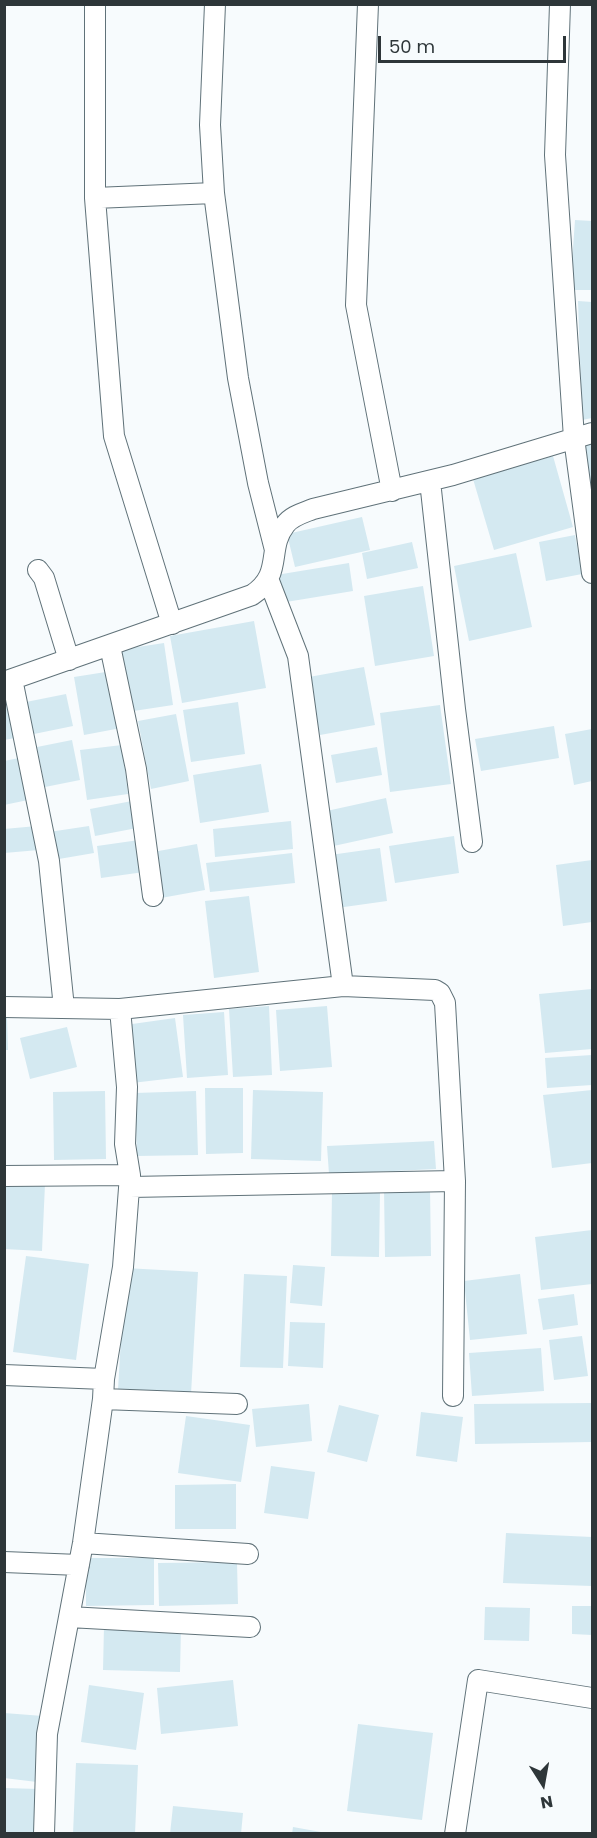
<!DOCTYPE html>
<style>
body{margin:0}
#map{position:relative;width:597px;height:1838px;overflow:hidden;background:#f7fbfd;font-family:Poppins,sans-serif}
canvas{display:block}
.frame{position:absolute;inset:0;border:6px solid #2e3639;pointer-events:none}
.north{position:absolute;left:513px;top:1754px;width:60px;height:60px;-webkit-text-stroke:4px #f7fbfd;paint-order:stroke;rotate:169deg;font-size:16px;font-weight:700;line-height:24px;text-align:center;color:#2e3639}
.north::after{content:'';display:block;margin:auto;width:21px;height:27px;background:#2e3639;clip-path:polygon(50% 0,100% 100%,50% 72%,0 100%)}
.scale{position:absolute;left:378px;top:36px;width:188px;height:27px;box-sizing:border-box;border:3px solid #2e3639;border-top:0;padding-left:8px;font-size:18px;line-height:21px;white-space:nowrap;color:#2e3639;-webkit-text-stroke:4px #f7fbfd;paint-order:stroke}
</style>
<div id="map">
<canvas width="597" height="1838"></canvas>
<div class="frame"></div>
<div class="north">N</div>
<div class="scale">50 m</div>
</div>
<script>
const g = document.querySelector('canvas').getContext('2d');
g.lineJoin = 'round';
function paint(path, color) { g.fillStyle = color; g.fill(path, 'evenodd'); }
function strokePath(path, color, width, dash) { g.strokeStyle = color; g.lineWidth = width; g.lineCap = dash ? 'butt' : 'round'; g.setLineDash(dash || []); g.stroke(path); }
paint(new Path2D(`
 M 575,220 L 592,221 L 592,290 L 570,290 Z
 M 578,301 L 592,302 L 592,418 L 582,420 Z
 M 592,438 L 592,494 L 591,494 L 583,440 Z
 M 553,456 L 573,527 L 494,550 L 473,479 Z
 M 362,517 L 370,550 L 295,567 L 287,534 Z
 M 575,535 L 582,574 L 546,581 L 539,542 Z
 M 412,542 L 418,568 L 367,579 L 362,553 Z
 M 516,553 L 532,627 L 469,641 L 454,566 Z
 M 349,563 L 353,591 L 280,603 L 276,575 Z
 M 423,586 L 434,656 L 375,666 L 364,596 Z
 M 254,621 L 266,688 L 182,703 L 170,636 Z
 M 164,643 L 173,705 L 127,712 L 118,650 Z
 M 364,667 L 375,725 L 320,735 L 309,677 Z
 M 112,671 L 121,728 L 84,735 L 74,677 Z
 M 66,694 L 73,726 L 34,734 L 26,702 Z
 M 4,698 L 15,738 L 4,740 Z
 M 238,702 L 245,754 L 191,762 L 183,710 Z
 M 440,705 L 451,784 L 390,792 L 380,713 Z
 M 176,714 L 189,781 L 151,789 L 138,721 Z
 M 554,726 L 559,758 L 481,771 L 475,739 Z
 M 592,729 L 592,781 L 574,785 L 565,734 Z
 M 72,740 L 80,780 L 45,787 L 37,747 Z
 M 122,745 L 128,794 L 87,800 L 80,750 Z
 M 377,747 L 382,775 L 336,783 L 331,755 Z
 M 19,758 L 28,800 L 4,805 L 4,761 Z
 M 261,764 L 269,812 L 200,823 L 193,775 Z
 M 386,798 L 393,833 L 329,847 L 322,812 Z
 M 132,801 L 137,828 L 95,836 L 90,809 Z
 M 291,821 L 293,849 L 215,857 L 213,829 Z
 M 37,826 L 39,850 L 4,853 L 4,829 Z
 M 89,826 L 94,853 L 53,860 L 49,832 Z
 M 454,836 L 459,873 L 395,883 L 389,846 Z
 M 139,840 L 144,872 L 101,878 L 97,846 Z
 M 197,844 L 205,890 L 161,898 L 153,852 Z
 M 380,848 L 387,901 L 337,908 L 330,855 Z
 M 292,853 L 295,883 L 210,892 L 206,863 Z
 M 592,860 L 592,922 L 563,926 L 556,865 Z
 M 249,896 L 259,972 L 214,978 L 205,901 Z
 M 592,989 L 592,1049 L 545,1053 L 539,994 Z
 M 269,1006 L 272,1075 L 233,1077 L 229,1009 Z
 M 327,1006 L 332,1067 L 280,1071 L 276,1010 Z
 M 224,1012 L 228,1075 L 187,1078 L 183,1015 Z
 M 4,1018 L 7,1018 L 8,1050 L 4,1050 Z
 M 175,1018 L 183,1077 L 132,1083 L 125,1025 Z
 M 67,1027 L 77,1067 L 30,1079 L 20,1038 Z
 M 592,1055 L 592,1085 L 547,1088 L 545,1058 Z
 M 205,1088 L 243,1088 L 243,1153 L 206,1154 Z
 M 253,1090 L 323,1092 L 321,1161 L 251,1159 Z
 M 592,1090 L 592,1163 L 552,1168 L 543,1095 Z
 M 105,1091 L 106,1159 L 54,1160 L 53,1092 Z
 M 196,1091 L 198,1155 L 137,1156 L 135,1093 Z
 M 434,1141 L 436,1169 L 329,1174 L 327,1146 Z
 M 4,1182 L 45,1184 L 42,1251 L 4,1249 Z
 M 430,1188 L 431,1256 L 385,1257 L 384,1189 Z
 M 332,1192 L 380,1192 L 379,1257 L 331,1256 Z
 M 592,1230 L 592,1284 L 541,1290 L 535,1237 Z
 M 26,1256 L 89,1264 L 76,1360 L 13,1352 Z
 M 293,1265 L 325,1267 L 322,1306 L 290,1303 Z
 M 125,1268 L 198,1272 L 191,1394 L 118,1390 Z
 M 244,1274 L 287,1276 L 283,1368 L 240,1367 Z
 M 520,1274 L 527,1334 L 470,1340 L 464,1281 Z
 M 574,1294 L 578,1325 L 543,1330 L 538,1299 Z
 M 290,1322 L 325,1323 L 323,1368 L 288,1366 Z
 M 582,1336 L 588,1376 L 554,1380 L 549,1340 Z
 M 541,1348 L 544,1391 L 472,1396 L 469,1353 Z
 M 592,1403 L 592,1442 L 475,1444 L 474,1404 Z
 M 309,1404 L 312,1441 L 256,1447 L 252,1409 Z
 M 339,1405 L 379,1415 L 367,1462 L 327,1452 Z
 M 421,1412 L 463,1417 L 457,1462 L 416,1456 Z
 M 186,1416 L 250,1425 L 241,1482 L 178,1473 Z
 M 271,1466 L 315,1472 L 308,1519 L 264,1513 Z
 M 236,1484 L 236,1529 L 175,1529 L 175,1485 Z
 M 506,1533 L 592,1537 L 592,1586 L 503,1583 Z
 M 86,1558 L 154,1558 L 154,1605 L 86,1606 Z
 M 237,1562 L 238,1604 L 159,1606 L 158,1563 Z
 M 572,1606 L 592,1606 L 592,1635 L 572,1634 Z
 M 485,1607 L 530,1608 L 529,1641 L 484,1640 Z
 M 104,1626 L 181,1627 L 180,1672 L 103,1670 Z
 M 233,1680 L 238,1726 L 161,1734 L 157,1688 Z
 M 89,1685 L 144,1693 L 136,1750 L 81,1742 Z
 M 4,1713 L 43,1716 L 37,1782 L 4,1778 Z
 M 358,1724 L 433,1733 L 422,1820 L 347,1811 Z
 M 76,1763 L 138,1765 L 135,1834 L 73,1834 Z
 M 4,1788 L 39,1789 L 37,1834 L 4,1834 Z
 M 173,1806 L 243,1813 L 241,1834 L 170,1834 Z
 M 293,1827 L 321,1832 L 321,1834 L 292,1834 Z`), '#d4e9f1');
const street = new Path2D(`
 M 95,4 L 95,198 L 114,436 L 172,624
 M 215,4 L 210,125 L 214,193 L 238,378 L 258,483 L 275,550
 M 368,4 L 356,305 L 392,491
 M 560,4 L 555,155 L 574,438 L 592,573
 M 95,198 L 214,193
 M 430,481 L 455,709 L 472,842
 M 38,570 L 44,578 L 69,660
 M 110,646 L 136,769 L 153,896
 M 12,679 L 49,861 L 64,1008
 M 4,682 L 252,595 C 284,574 266,549 285,525 C 291,516 303,513 313,509 L 453,475 L 592,433
 M 343,986 L 435,990 L 440,993 L 445,1003 L 455,1181 L 453,1396
 M 4,1007 L 120,1009 L 343,986 L 298,656 L 269,581
 M 4,1176 L 130,1175
 M 130,1187 L 455,1181
 M 4,1375 L 104,1379
 M 103,1399 L 237,1404
 M 83,1543 L 248,1554
 M 4,1562 L 79,1565
 M 69,1617 L 250,1627
 M 44,1834 L 47,1734 L 83,1543 L 103,1399 L 104,1379 L 123,1267 L 130,1175 L 125,1144 L 127,1087 L 120,1009
 M 455,1834 L 478,1680 L 592,1698`);
strokePath(street, '#607279', 22);
strokePath(street, '#fff', 20);
</script>
